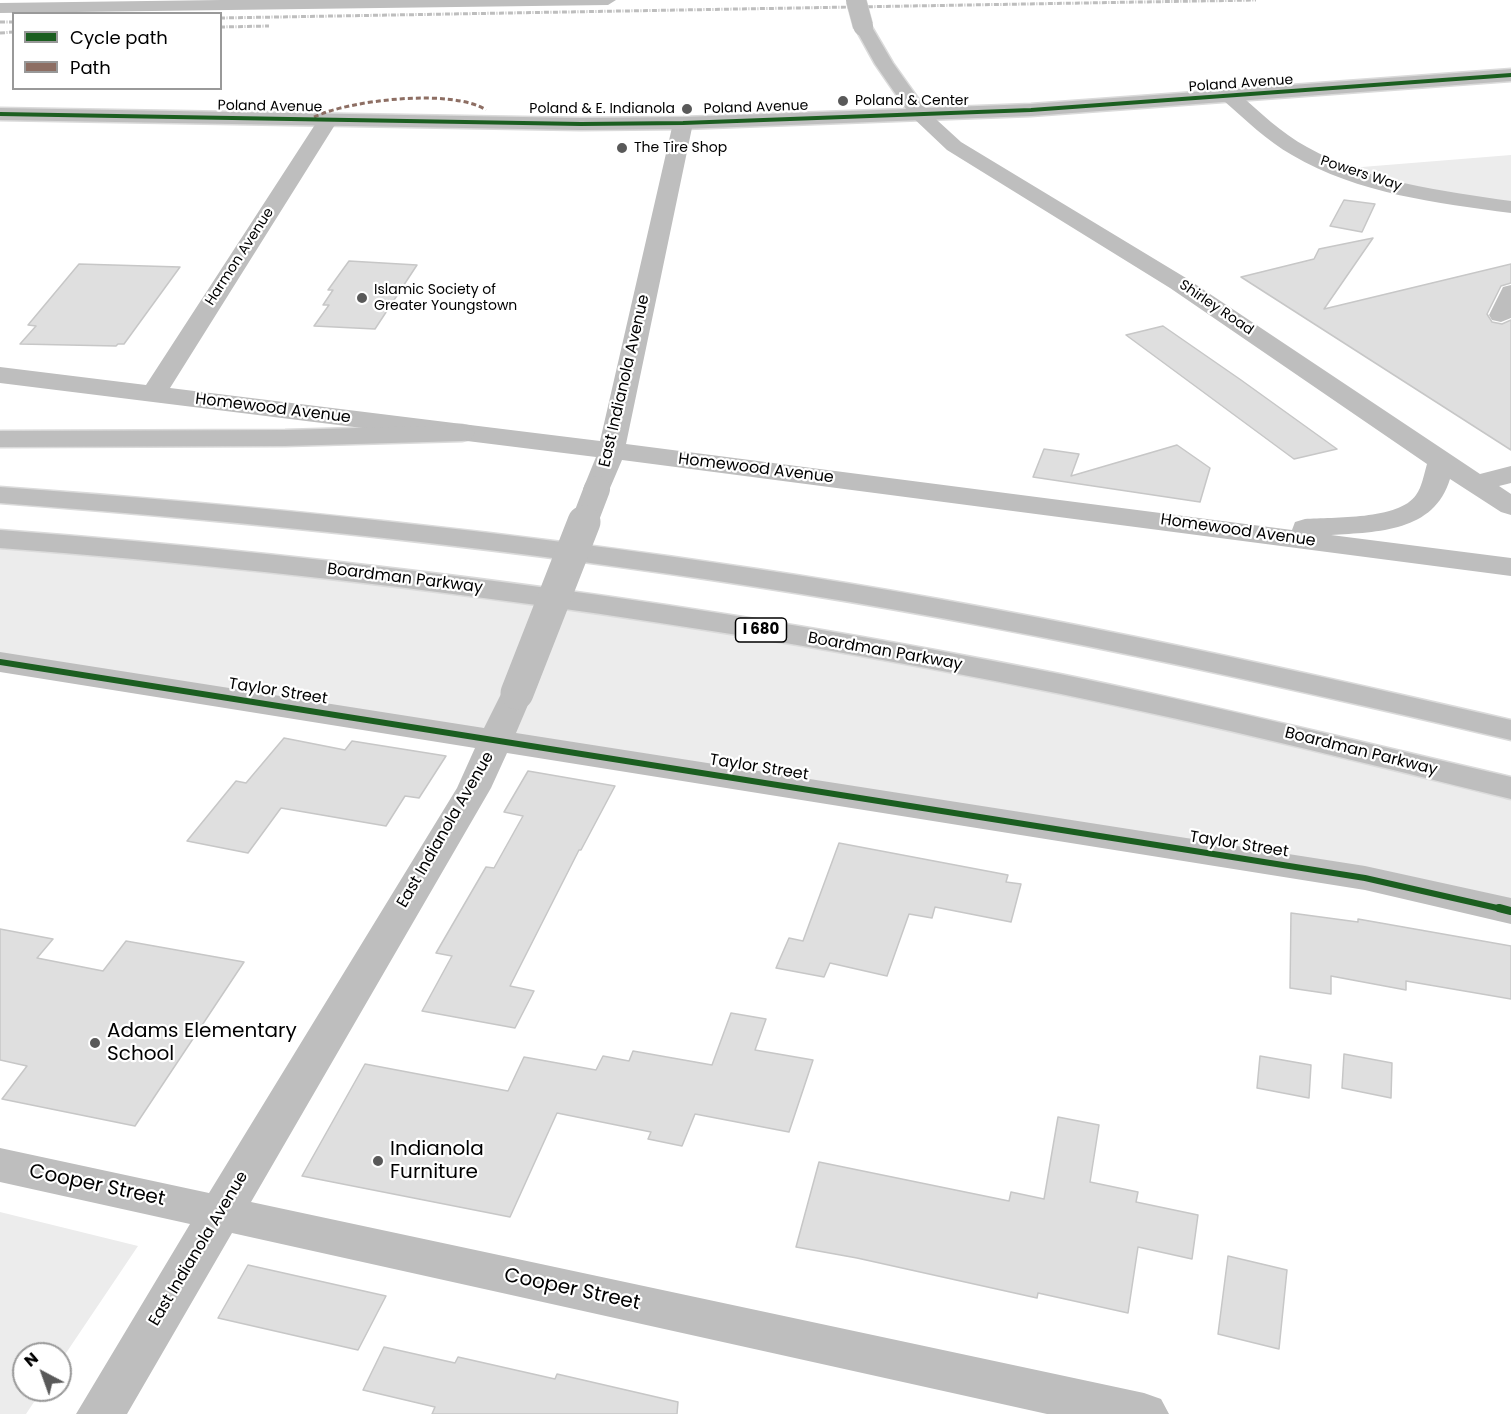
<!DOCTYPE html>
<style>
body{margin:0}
#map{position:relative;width:1511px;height:1414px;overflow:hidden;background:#fff;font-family:Poppins,sans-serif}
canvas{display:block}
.legend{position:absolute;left:12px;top:12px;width:210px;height:78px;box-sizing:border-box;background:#fff;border:2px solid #999;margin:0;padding:8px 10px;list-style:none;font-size:18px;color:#000}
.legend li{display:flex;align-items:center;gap:12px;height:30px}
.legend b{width:30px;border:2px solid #999}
.north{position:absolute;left:12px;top:1342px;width:60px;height:60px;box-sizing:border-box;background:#fff;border:2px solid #999;border-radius:50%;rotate:319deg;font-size:16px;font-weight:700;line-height:24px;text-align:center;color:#000}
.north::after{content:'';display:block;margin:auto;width:21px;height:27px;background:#595959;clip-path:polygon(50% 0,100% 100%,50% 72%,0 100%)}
</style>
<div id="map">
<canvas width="1511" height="1414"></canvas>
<ul class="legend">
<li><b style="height:8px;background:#1b5e20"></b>Cycle path</li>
<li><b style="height:8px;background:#8d6e63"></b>Path</li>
</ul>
<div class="north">N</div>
</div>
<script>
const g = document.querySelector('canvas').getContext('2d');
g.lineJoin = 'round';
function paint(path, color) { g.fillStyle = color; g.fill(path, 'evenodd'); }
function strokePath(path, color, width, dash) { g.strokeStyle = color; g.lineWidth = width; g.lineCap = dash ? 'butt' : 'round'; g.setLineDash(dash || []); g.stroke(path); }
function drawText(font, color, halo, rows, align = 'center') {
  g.font = font + ' Poppins,sans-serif'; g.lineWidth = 4.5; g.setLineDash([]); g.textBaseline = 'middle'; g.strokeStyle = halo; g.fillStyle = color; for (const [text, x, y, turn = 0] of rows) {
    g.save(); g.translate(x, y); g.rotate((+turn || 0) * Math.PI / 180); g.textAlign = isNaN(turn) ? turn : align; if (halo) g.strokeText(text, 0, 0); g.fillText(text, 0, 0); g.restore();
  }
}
paint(new Path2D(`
 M 1511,155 L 1511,207 L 1337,169 Z
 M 0,539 L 718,622 L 1511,788 L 1511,911 L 0,662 Z
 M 0,1212 L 138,1246 L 60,1362 L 60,1354 L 24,1354 L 24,1390 L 42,1390 L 26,1414 L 0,1414 Z`), '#ececec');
const building = new Path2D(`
 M 1344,200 L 1375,204 L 1362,232 L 1330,226 Z
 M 1373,238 L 1324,309 L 1511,264 L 1511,283 L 1501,286 L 1487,314 L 1492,322 L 1502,324 L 1511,320 L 1511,450 L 1241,277 L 1314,259 L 1319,249 Z
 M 349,261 L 417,265 L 375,329 L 314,326 L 329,305 L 323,305 L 333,290 L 328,290 Z
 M 79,264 L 180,267 L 124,344 L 118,344 L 116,346 L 20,344 L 36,326 L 28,325 Z
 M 1163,326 L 1241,380 L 1337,449 L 1294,459 L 1126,335 Z
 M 1177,445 L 1210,468 L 1200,502 L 1033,477 L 1044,449 L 1079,454 L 1071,476 Z
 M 284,738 L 345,750 L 352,741 L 446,756 L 419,798 L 405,796 L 386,826 L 281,808 L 248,853 L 187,841 L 236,781 L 246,783 Z
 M 528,771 L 615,786 L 581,850 L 579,850 L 510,986 L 534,991 L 515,1028 L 422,1011 L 452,956 L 436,953 L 486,867 L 494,868 L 523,816 L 504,812 Z
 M 839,843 L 1008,875 L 1006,882 L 1021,884 L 1011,922 L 935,907 L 932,918 L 909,914 L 887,976 L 830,963 L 824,977 L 776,968 L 789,938 L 803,941 Z
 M 1291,913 L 1358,922 L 1358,919 L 1511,946 L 1511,999 L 1406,981 L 1406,990 L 1331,976 L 1331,994 L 1290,988 Z
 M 0,929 L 53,939 L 37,958 L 103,971 L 126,941 L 244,962 L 135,1126 L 2,1099 L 27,1066 L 0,1060 Z
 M 731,1013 L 766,1019 L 755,1050 L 813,1060 L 789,1132 L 695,1114 L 682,1146 L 648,1139 L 651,1132 L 557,1113 L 510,1217 L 302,1176 L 365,1064 L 508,1091 L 524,1057 L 596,1070 L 603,1056 L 629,1061 L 633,1051 L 712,1065 Z
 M 1344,1054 L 1392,1063 L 1391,1098 L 1342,1088 Z
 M 1260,1056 L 1311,1065 L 1309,1098 L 1257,1088 Z
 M 1058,1117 L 1099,1125 L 1090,1182 L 1138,1192 L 1136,1202 L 1198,1215 L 1192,1259 L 1138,1247 L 1128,1313 L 1038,1293 L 1037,1298 L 857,1258 L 796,1247 L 819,1162 L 1009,1201 L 1011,1192 L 1044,1199 Z
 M 1228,1256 L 1287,1270 L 1279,1349 L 1218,1334 Z
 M 248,1265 L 386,1296 L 358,1350 L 218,1318 Z
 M 384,1347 L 455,1363 L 458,1357 L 555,1379 L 557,1374 L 678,1402 L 677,1414 L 432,1414 L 435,1407 L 363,1390 Z`);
paint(building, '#dfdfdf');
strokePath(building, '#c7c7c7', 1.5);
const major = new Path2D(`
 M 863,21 L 869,22 L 893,63 L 925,108 L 1031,104 L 1511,69 L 1511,81 L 1031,116 L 683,129 L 581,130 L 0,120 L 0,108 L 581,118 L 683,117 L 906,109 L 875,64 L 854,26 L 857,22 Z`);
const highway = new Path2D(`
 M 462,425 L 471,427 L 475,433 L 471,439 L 462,441 L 285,446 L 0,447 L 0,431 L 285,430 Z
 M 0,487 C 254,505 505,531 757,569 C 1011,607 1261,662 1511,720 L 1511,740 C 1261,681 1011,626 757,587 C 506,548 254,522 0,503 Z
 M 0,530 C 356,557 710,604 1060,674 C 1211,705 1361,742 1511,777 L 1511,799 C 1361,762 1212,725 1061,694 C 710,623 357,575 0,548 Z`);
strokePath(major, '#dbdbdb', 3);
strokePath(highway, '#dbdbdb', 3);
paint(new Path2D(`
 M 221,0 L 616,0 L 608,5 L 0,13 L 0,3 Z
 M 1231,91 L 1238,93 C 1260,112 1281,133 1307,147 C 1369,182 1441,191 1511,201 L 1511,213 C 1437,203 1358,194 1292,155 C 1267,141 1246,120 1224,101 L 1221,97 L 1224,93 Z
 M 919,108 L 926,110 L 961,142 L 1186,278 L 1480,474 L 1511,466 L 1511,483 L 1499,486 L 1511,494 L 1511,515 L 1501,512 L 1450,479 C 1434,532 1378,532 1331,535 L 1511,558 L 1511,576 L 622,460 L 607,495 L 597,497 L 587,495 L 583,489 L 596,457 L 0,383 L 0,367 L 146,385 L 318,120 L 321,116 L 335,116 L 338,120 L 170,388 L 600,441 L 673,123 L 676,119 L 690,119 L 693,123 L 626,444 L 1292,530 L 1295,522 L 1305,519 C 1333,517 1399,520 1416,495 C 1422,487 1424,474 1427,464 L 1170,288 L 947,150 L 909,114 L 912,110 Z
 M 1511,285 L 1511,318 L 1501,322 L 1492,320 L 1489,315 L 1503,287 Z
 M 0,652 L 484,728 L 505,686 L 517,683 L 529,686 L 533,693 L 516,733 L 1365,866 L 1511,898 L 1511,924 L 1365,890 L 507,753 L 491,788 L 251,1202 L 1144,1393 L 1161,1399 L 1169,1414 L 1047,1414 L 232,1233 L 127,1414 L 76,1414 L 190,1224 L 0,1182 L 0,1148 L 209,1193 L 457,788 L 475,748 L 0,672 Z`), '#bebebe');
paint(major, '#bebebe');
paint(highway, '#bebebe');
strokePath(new Path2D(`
 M 220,18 L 1256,0
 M 0,22 L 14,22
 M 220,27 L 269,26
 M 0,33 L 14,32`), '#bebebe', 3, [5, 1.5, 1, 1.5]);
const majorBridge = new Path2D(`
 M 856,0 L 863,26`);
strokePath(majorBridge, '#dbdbdb', 21, []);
strokePath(new Path2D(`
 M 584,523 L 597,489`), '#bebebe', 26);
strokePath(new Path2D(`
 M 517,693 L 584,522`), '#bebebe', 33);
strokePath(majorBridge, '#bebebe', 20);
strokePath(new Path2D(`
 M 314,117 C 349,100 453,88 486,110`), '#8d6e63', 3, [5, 3]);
strokePath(new Path2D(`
 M 0,114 L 581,124 L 683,123 L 1031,110 L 1511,75`), '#1b5e20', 4);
strokePath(new Path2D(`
 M 0,662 L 1365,878 L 1506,910`), '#1b5e20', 6);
strokePath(new Path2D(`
 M 1499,908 L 1511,911`), '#1b5e20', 8);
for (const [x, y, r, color] of [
 [843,101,6,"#595959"],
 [687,109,6,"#595959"],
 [622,148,6,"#595959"],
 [362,298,6,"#595959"],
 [95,1043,6,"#595959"],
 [378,1161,6,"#595959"]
]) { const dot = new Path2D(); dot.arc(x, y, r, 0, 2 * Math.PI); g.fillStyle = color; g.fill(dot); strokePath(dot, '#fff', 2); }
drawText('14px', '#000', '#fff', [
 ["Poland Avenue",1241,84,-4],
 ["Poland Avenue",270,107,1],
 ["Poland Avenue",756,108,-2],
 ["Powers Way",1361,174,18],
 ["Harmon Avenue",240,257,-57],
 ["Shirley Road",1216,308,34]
]);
drawText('14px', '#000', '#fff', [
 ["Poland & Center",855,101],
 ["Poland & E. Indianola",675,109,"right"],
 ["The Tire Shop",634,148],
 ["Islamic Society of",374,290],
 ["Greater Youngstown",374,306]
], 'left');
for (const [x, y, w] of [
 [761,630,51]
]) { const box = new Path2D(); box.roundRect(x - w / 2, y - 12, w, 24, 4.5); g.fillStyle = '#fff'; g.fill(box); strokePath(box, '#000', 1.5); }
drawText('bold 15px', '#000', null, [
 ["I 680",761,630]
]);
drawText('16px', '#000', '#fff', [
 ["East Indianola Avenue",625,381,-77],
 ["Homewood Avenue",273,409,7],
 ["Homewood Avenue",756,469,7],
 ["Homewood Avenue",1238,531,8],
 ["Boardman Parkway",405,579,7],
 ["Boardman Parkway",885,652,10],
 ["Taylor Street",278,692,9],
 ["Boardman Parkway",1361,752,14],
 ["Taylor Street",759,768,9],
 ["East Indianola Avenue",446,830,-60],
 ["Taylor Street",1239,845,9],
 ["East Indianola Avenue",199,1249,-59]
]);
drawText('20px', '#000', '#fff', [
 ["Adams Elementary",107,1032],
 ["School",107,1055],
 ["Indianola",390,1150],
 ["Furniture",390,1173]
], 'left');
drawText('20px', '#000', '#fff', [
 ["Cooper Street",97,1186,12],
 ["Cooper Street",572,1290,12]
]);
</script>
